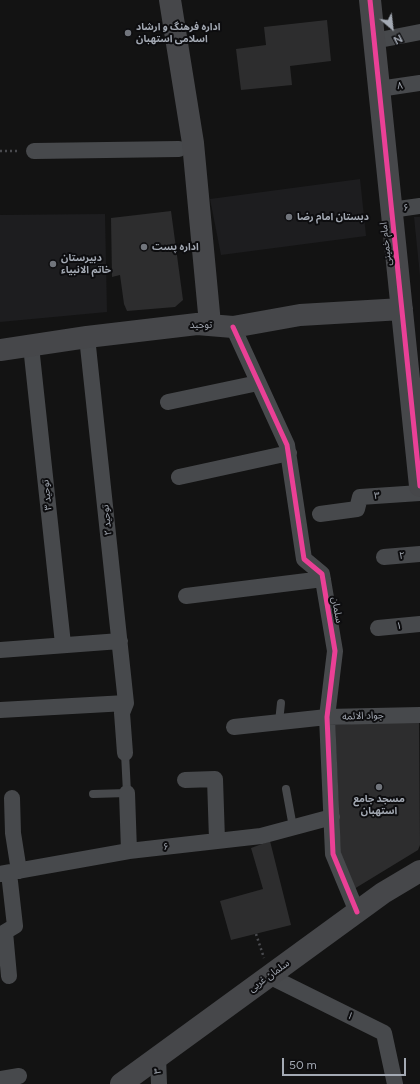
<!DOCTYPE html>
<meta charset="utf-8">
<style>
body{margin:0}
#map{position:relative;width:420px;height:1084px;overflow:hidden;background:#131313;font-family:Figtree,sans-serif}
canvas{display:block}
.north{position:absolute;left:372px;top:8px;width:40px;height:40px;-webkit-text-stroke:3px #0d0d0f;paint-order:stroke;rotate:152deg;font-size:11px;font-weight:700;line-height:16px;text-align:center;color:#a4aab4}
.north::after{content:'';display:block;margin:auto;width:14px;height:18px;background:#a4aab4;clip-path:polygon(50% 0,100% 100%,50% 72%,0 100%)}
.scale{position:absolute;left:282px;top:1058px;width:124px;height:18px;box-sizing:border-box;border:2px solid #a4aab4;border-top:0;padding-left:5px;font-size:12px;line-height:14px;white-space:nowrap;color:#a4aab4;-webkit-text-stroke:3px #0d0d0f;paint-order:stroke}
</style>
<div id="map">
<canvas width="420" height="1084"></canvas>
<div class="north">N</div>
<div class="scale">50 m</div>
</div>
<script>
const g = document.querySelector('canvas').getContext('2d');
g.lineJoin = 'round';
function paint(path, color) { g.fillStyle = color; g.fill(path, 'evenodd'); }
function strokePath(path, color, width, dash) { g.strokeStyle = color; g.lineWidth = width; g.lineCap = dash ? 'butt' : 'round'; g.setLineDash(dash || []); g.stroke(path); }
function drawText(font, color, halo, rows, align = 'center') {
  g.font = font + ' Figtree,"Noto Sans Arabic",sans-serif'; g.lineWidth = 4; g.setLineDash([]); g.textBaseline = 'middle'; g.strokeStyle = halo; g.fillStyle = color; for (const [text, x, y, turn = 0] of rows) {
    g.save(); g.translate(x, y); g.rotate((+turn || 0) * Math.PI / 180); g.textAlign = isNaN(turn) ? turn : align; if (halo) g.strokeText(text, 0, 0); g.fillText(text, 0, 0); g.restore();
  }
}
paint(new Path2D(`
 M 360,179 L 366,236 L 221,255 L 210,199 Z
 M 105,214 L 107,312 L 0,322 L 0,215 Z
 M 414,217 L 420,217 L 420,276 Z`), '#1d1d1f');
paint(new Path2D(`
 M 327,20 L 331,61 L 290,66 L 292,85 L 241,90 L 236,49 L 266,45 L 264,27 Z
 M 171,211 L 183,300 L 175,307 L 127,311 L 124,304 L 120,275 L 112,277 L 111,218 Z
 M 419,720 L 420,845 L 418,850 L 354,889 L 341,860 L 335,725 Z
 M 270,841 L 291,925 L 231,940 L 220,901 L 263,889 L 251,848 Z`), '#2d2d2e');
strokePath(new Path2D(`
 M 0,151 L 19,151
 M 256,934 L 264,958`), '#494a4e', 2.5, [2, 3]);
strokePath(new Path2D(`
 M 279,722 L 281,703
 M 286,789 L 293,827
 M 93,794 L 127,793 L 125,753`), '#47494c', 8);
strokePath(new Path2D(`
 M 374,41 L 420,32
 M 379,89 L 420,83
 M 34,151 L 179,149
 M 391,210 L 420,206
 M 233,327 L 287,445 L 304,559 L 322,574 L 335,651 L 327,717 L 333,854 L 357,912
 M 87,337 L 126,703
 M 31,346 L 63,644
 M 168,402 L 258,383
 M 179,477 L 289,453
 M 320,514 L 357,509 L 360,497 L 420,493
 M 384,557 L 420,554
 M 186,596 L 323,579
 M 378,628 L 420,624
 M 0,650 L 120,641
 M 0,710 L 126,703
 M 234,727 L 327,717 L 420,715
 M 125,753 L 122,713 L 126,703
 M 185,780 L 215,779 L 217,840
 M 127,793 L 129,851
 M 12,798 L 13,833 L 19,871
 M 9,873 L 15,926 L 5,932 L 9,976
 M 0,874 L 129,851 L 261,836 L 332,817
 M 269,976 L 384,1033 L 395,1084
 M 158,1057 L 159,1084
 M 0,1079 L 19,1076`), '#47494c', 16);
strokePath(new Path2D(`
 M 170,0 L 193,143 L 210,324
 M 370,0 L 420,486
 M 0,350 L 87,337 L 197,324 L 233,327 L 300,315 L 402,309
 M 121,1084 L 383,893 L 420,871`), '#46474a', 22);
strokePath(new Path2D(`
 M 370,0 L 420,486
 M 233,327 L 287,445 L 304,559 L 322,574 L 335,651 L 327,717 L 333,854 L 357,912`), '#ea4096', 5);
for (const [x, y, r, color] of [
 [128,33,4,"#71757c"],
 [289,217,4,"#71757c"],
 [144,247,4,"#71757c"],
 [53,264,4,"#71757c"],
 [379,787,4,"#71757c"]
]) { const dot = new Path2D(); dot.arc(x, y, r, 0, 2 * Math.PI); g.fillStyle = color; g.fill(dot); strokePath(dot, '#0d0d0f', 1.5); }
drawText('bold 10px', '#a4aab4', '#0d0d0f', [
 ["اداره فرهنگ و ارشاد",136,27],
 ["اسلامی استهبان",136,39],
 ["دبستان امام رضا",297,217],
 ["اداره پست",152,247],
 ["دبیرستان",61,258],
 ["خاتم الانبیاء",61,270],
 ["مسجد جامع",379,799,"center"],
 ["استهبان",379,811,"center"]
], 'left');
drawText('10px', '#a4aab4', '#0d0d0f', [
 ["۸",400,86,-8],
 ["۶",406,208,-7],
 ["امام خمینی",386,244,-96],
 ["توحید",201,325],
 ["توحید ۳",47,495,-96],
 ["۳",377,496,-4],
 ["توحید ۲",107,520,-96],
 ["۲",402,556,-4],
 ["سلمان",337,610,80],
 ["۱",399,626,-6],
 ["جواد الائمه",363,716,-2],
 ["۶",166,847,-8],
 ["سلمان غربی",269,976,-36],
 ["۱",350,1016,27],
 ["۳",158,1071,-93]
]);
</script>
